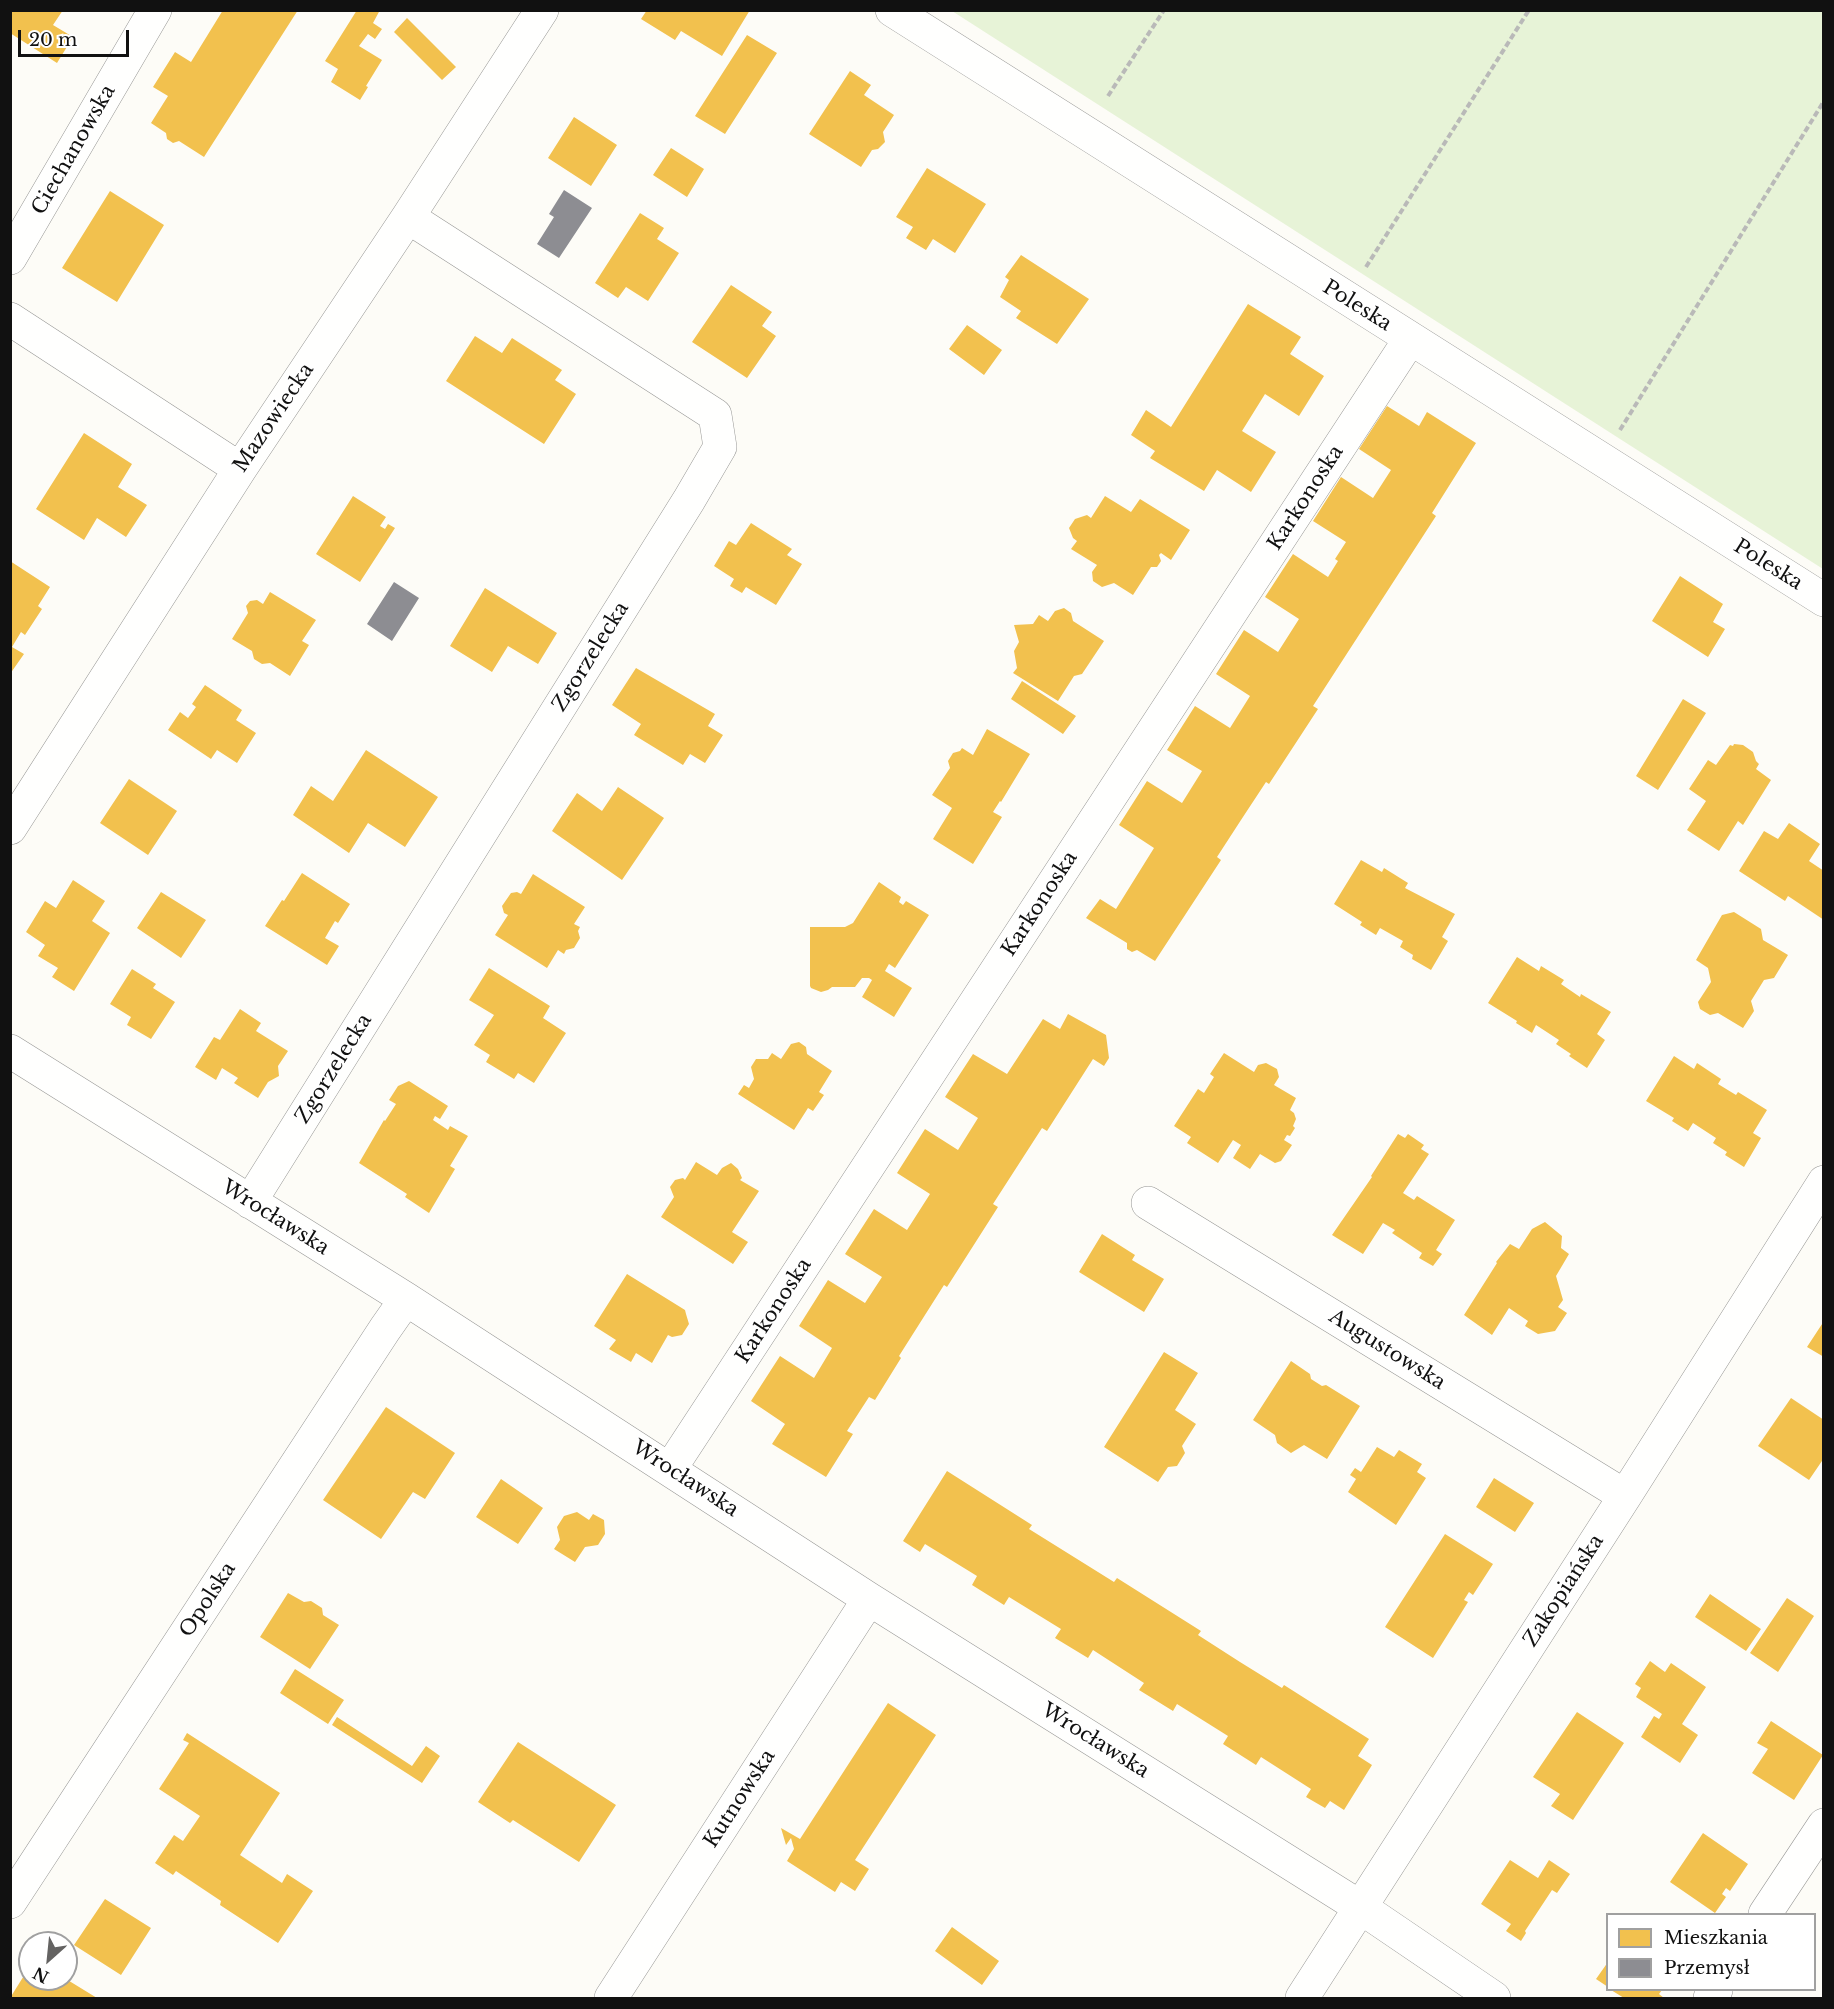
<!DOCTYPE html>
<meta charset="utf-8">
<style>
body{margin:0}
#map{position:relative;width:1834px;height:2009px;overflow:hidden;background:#fdfcf7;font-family:"Libre Baskerville",serif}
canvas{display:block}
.frame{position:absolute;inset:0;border:12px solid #111;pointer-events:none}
.legend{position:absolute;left:1606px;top:1913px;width:210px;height:78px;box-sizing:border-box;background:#fff;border:2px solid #a0a0a0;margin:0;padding:8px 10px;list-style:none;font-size:18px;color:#111}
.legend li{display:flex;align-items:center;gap:12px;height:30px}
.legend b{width:30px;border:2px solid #a0a0a0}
.north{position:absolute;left:18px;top:1931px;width:60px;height:60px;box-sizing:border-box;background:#fff;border:2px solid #a0a0a0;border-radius:50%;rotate:207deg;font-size:16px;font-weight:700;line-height:24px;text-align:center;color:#111}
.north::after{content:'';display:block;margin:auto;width:21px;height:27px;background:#646362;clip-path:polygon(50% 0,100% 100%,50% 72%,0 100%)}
.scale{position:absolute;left:18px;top:30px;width:111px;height:27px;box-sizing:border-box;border:3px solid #111;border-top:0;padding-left:8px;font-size:18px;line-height:21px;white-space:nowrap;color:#111;-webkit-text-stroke:4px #fff;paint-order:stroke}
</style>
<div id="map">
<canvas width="1834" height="2009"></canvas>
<div class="frame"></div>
<ul class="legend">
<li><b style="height:16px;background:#f2c14e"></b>Mieszkania</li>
<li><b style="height:16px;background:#8d8d92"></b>Przemysł</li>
</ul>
<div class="north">N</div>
<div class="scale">20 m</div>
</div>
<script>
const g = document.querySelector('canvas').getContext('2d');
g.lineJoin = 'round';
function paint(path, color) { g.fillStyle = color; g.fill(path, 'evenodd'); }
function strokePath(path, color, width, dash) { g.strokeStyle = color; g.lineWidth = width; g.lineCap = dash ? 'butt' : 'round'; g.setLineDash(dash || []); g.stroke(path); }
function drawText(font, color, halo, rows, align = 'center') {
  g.font = font + ' "Libre Baskerville",serif'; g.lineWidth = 6; g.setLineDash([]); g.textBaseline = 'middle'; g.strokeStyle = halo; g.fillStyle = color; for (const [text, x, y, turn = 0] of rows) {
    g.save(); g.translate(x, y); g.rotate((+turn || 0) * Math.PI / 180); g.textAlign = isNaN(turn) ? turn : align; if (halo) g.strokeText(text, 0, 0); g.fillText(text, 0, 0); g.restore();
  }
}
paint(new Path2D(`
 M 952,11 L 1823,11 L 1823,569 Z`), '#e7f3d7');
paint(new Path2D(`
 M 10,10 L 63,10 L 53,25 L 73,37 L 57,63 L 10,33 Z
 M 223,10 L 298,10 L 204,157 L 179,141 L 173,143 L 167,139 L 166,133 L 151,123 L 168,96 L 153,87 L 175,52 L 191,62 Z
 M 357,10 L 380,10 L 373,23 L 382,29 L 375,39 L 368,34 L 359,46 L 382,60 L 366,86 L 368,87 L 360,100 L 331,82 L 338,69 L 325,61 Z
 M 647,10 L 750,10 L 722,56 L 681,31 L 675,40 L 641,19 Z
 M 407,18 L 456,67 L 442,80 L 394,32 Z
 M 747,35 L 777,53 L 725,134 L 695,116 Z
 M 850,71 L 871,85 L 864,95 L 894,115 L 883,132 L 885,142 L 878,149 L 872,150 L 861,167 L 809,134 Z
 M 574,117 L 617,145 L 591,186 L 548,158 Z
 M 671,148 L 704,169 L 687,197 L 653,175 Z
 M 927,168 L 986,204 L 955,253 L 933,239 L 926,250 L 906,238 L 913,227 L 896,217 Z
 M 110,191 L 164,225 L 117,302 L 62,268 Z
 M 640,213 L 664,228 L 657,239 L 679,253 L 648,301 L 626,287 L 618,298 L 595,283 Z
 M 1021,255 L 1089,299 L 1057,344 L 1016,318 L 1021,311 L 1000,297 L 1009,280 L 1005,277 Z
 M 731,285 L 772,312 L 762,326 L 776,336 L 747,378 L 692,342 Z
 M 1248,304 L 1301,337 L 1290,354 L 1324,376 L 1299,416 L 1265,394 L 1242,431 L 1276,452 L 1251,492 L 1217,470 L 1204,491 L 1150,458 L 1155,451 L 1131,435 L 1146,410 L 1171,427 Z
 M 967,325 L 1002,350 L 984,375 L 949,349 Z
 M 475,336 L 502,353 L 512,338 L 562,370 L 555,380 L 576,394 L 544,444 L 446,381 Z
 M 1387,406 L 1419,426 L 1427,412 L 1476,443 L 1432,513 L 1436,516 L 1313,706 L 1318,709 L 1269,784 L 1266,782 L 1241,820 L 1217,857 L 1221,860 L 1155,961 L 1137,950 L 1132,952 L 1127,949 L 1127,943 L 1086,918 L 1100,899 L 1116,909 L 1154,848 L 1119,825 L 1147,781 L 1182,803 L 1202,771 L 1167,750 L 1195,706 L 1230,728 L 1250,696 L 1216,674 L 1244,630 L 1278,652 L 1299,619 L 1265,597 L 1293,554 L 1328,577 L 1338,561 L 1335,559 L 1346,542 L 1313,521 L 1341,477 L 1373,498 L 1391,470 L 1359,449 Z
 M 84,433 L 132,464 L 118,487 L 147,505 L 126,537 L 97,518 L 84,540 L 36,509 Z
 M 353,496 L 386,517 L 380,526 L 385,529 L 388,524 L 395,528 L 360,582 L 316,554 Z
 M 1105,496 L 1131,512 L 1140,499 L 1190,530 L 1171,560 L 1161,553 L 1159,555 L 1161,561 L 1157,567 L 1151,567 L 1133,595 L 1114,583 L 1102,587 L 1093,581 L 1092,572 L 1097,565 L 1071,549 L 1077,541 L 1073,538 L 1069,528 L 1075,519 L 1087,515 L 1091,518 Z
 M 751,523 L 792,549 L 787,555 L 802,564 L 776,605 L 746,587 L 742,593 L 730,586 L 734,579 L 714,566 L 729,541 L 736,545 Z
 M 10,561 L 50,587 L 38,606 L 42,609 L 25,635 L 21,632 L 12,647 L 24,654 L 10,674 Z
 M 1680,576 L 1723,604 L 1713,622 L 1725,629 L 1708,657 L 1652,621 Z
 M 485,588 L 557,633 L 538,664 L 508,646 L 492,672 L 450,646 Z
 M 270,592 L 316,620 L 302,641 L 309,645 L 290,676 L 270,663 L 262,664 L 254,659 L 252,651 L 232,639 L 248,613 L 246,606 L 250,601 L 257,600 L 263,604 Z
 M 1064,608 L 1071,613 L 1073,621 L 1104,641 L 1082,674 L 1074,676 L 1058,701 L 1013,673 L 1017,668 L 1014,651 L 1019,642 L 1014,625 L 1033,624 L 1039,615 L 1048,621 L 1055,611 Z
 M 636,668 L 715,714 L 708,726 L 723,735 L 705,763 L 690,754 L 683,765 L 634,735 L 641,724 L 612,705 Z
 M 1022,681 L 1076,716 L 1063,734 L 1011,699 Z
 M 205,685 L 242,710 L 236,720 L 256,733 L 237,763 L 217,750 L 211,759 L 168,730 L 180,712 L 188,718 L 196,707 L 192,704 Z
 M 1683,699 L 1706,713 L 1658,790 L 1636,776 Z
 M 987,729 L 1030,754 L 1001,802 L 1000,801 L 993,812 L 1002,817 L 973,864 L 933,839 L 952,808 L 932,795 L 950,768 L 948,761 L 953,753 L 960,751 L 962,748 L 973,755 Z
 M 1734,744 L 1743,745 L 1753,752 L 1756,761 L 1759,764 L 1756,769 L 1771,780 L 1743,825 L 1738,821 L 1719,851 L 1687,830 L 1706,801 L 1689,789 L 1708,760 L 1716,765 L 1730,745 L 1733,746 Z
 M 366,750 L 438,797 L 405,847 L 368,823 L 349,853 L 293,815 L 311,786 L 333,801 Z
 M 129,779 L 177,811 L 148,855 L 100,823 Z
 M 618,787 L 664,818 L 622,880 L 552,831 L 577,793 L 602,811 Z
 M 1789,823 L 1820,844 L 1809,861 L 1824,871 L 1824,920 L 1788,896 L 1785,901 L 1739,871 L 1764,831 L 1778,839 Z
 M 1361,860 L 1382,872 L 1384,868 L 1408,883 L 1405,888 L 1455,914 L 1442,937 L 1448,941 L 1431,970 L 1412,959 L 1413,955 L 1400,947 L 1403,941 L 1380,928 L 1376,935 L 1360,925 L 1362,922 L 1334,904 Z
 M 302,873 L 350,904 L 338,923 L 335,921 L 325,938 L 339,946 L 327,965 L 265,926 L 282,900 L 284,901 Z
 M 533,874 L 585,907 L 574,924 L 580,927 L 578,931 L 580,938 L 574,948 L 566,950 L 564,954 L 558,950 L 547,968 L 495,935 L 508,915 L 504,913 L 502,906 L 511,893 L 517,892 L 521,894 Z
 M 73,880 L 105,901 L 92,921 L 110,933 L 74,991 L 52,977 L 58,968 L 38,956 L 45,945 L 26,932 L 45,901 L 56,908 Z
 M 879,882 L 901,897 L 899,902 L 903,905 L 906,901 L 929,915 L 895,968 L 889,964 L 885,971 L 912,988 L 894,1017 L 862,997 L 872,980 L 869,978 L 862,978 L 855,987 L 832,987 L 828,990 L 821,992 L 811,988 L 810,986 L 810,927 L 845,927 L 853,923 Z
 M 161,892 L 206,920 L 181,958 L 137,928 Z
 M 1734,912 L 1761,929 L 1763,940 L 1788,955 L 1774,978 L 1764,980 L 1751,1001 L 1754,1011 L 1743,1028 L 1718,1013 L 1710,1015 L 1700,1009 L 1698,1002 L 1711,982 L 1708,968 L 1696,960 L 1722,915 Z
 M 1517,957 L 1539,971 L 1541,966 L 1564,980 L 1561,984 L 1580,997 L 1581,994 L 1611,1012 L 1597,1034 L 1605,1040 L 1587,1068 L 1569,1056 L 1571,1054 L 1556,1044 L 1559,1040 L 1536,1025 L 1532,1033 L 1516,1023 L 1517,1021 L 1488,1003 Z
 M 489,968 L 550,1006 L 543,1018 L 566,1033 L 534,1083 L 518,1073 L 514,1079 L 486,1062 L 490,1055 L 474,1045 L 494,1015 L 469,1000 Z
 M 132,969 L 156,984 L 153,988 L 175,1002 L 151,1039 L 127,1025 L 131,1017 L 110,1004 Z
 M 240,1009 L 261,1023 L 256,1031 L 288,1051 L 278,1066 L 279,1076 L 268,1082 L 258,1098 L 234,1083 L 238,1078 L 222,1068 L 216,1080 L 195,1067 L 214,1037 L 220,1040 Z
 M 1068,1014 L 1106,1035 L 1109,1058 L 1104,1066 L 1093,1059 L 1047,1131 L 1042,1128 L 993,1204 L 998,1207 L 947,1287 L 944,1285 L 899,1356 L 901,1358 L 875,1400 L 869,1397 L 847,1431 L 853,1434 L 826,1477 L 772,1444 L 785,1424 L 751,1401 L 780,1356 L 814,1378 L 832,1348 L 799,1326 L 828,1280 L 865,1303 L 882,1277 L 845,1254 L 874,1209 L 907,1230 L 930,1194 L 897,1173 L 925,1129 L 958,1150 L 978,1118 L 945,1097 L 973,1054 L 1007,1074 L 1043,1019 L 1060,1029 Z
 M 799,1042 L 806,1047 L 807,1054 L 832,1071 L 819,1092 L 824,1095 L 813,1111 L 808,1108 L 794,1130 L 738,1094 L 744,1085 L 749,1088 L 754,1079 L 751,1067 L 756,1059 L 768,1059 L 772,1053 L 781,1059 L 791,1044 Z
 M 1224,1053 L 1254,1072 L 1258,1065 L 1266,1063 L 1277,1069 L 1279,1077 L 1274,1085 L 1296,1098 L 1290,1110 L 1294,1113 L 1296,1119 L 1293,1126 L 1295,1128 L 1290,1136 L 1287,1135 L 1284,1140 L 1292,1145 L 1281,1161 L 1275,1163 L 1260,1154 L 1250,1169 L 1233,1158 L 1241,1145 L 1233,1140 L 1218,1163 L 1187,1143 L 1191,1137 L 1174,1126 L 1198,1089 L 1204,1093 L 1214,1077 L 1210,1074 Z
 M 1674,1056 L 1694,1069 L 1697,1063 L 1721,1079 L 1718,1084 L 1736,1095 L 1738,1092 L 1767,1110 L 1753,1133 L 1761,1138 L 1744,1167 L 1725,1155 L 1727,1152 L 1713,1143 L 1716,1138 L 1693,1123 L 1688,1131 L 1672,1121 L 1674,1118 L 1646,1101 Z
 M 409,1081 L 448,1106 L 440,1119 L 435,1116 L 433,1120 L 448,1130 L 450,1126 L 468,1136 L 450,1166 L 455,1169 L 429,1213 L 405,1197 L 407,1194 L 359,1163 L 384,1120 L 385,1121 L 396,1104 L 389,1100 L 398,1086 Z
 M 1398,1134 L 1405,1138 L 1408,1134 L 1424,1145 L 1421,1149 L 1429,1154 L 1403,1193 L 1414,1200 L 1417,1196 L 1455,1220 L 1436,1250 L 1442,1254 L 1433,1266 L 1419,1258 L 1422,1253 L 1392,1233 L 1395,1230 L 1383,1223 L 1363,1254 L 1332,1235 L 1372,1177 L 1371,1176 Z
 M 696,1162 L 717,1175 L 722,1168 L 731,1163 L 738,1169 L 742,1178 L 740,1180 L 759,1191 L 732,1232 L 748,1242 L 733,1264 L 661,1217 L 674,1197 L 670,1187 L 675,1180 L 683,1178 L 685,1180 Z
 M 1545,1222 L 1562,1236 L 1561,1248 L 1569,1254 L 1556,1276 L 1563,1300 L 1558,1307 L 1567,1313 L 1555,1331 L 1538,1334 L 1525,1326 L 1528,1321 L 1509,1308 L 1492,1335 L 1464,1315 L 1497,1263 L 1496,1262 L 1510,1244 L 1519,1249 L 1532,1229 Z
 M 1102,1234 L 1135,1255 L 1132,1260 L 1164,1279 L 1144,1312 L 1079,1272 Z
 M 627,1274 L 685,1310 L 686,1314 L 689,1324 L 682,1335 L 672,1337 L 668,1335 L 652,1363 L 636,1353 L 631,1362 L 609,1349 L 616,1340 L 594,1326 Z
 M 1824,1321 L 1824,1357 L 1807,1347 Z
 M 1164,1352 L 1198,1373 L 1175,1410 L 1196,1424 L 1182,1446 L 1185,1453 L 1177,1466 L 1168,1467 L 1158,1482 L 1104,1447 Z
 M 1291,1361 L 1310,1374 L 1311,1379 L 1322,1386 L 1326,1385 L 1360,1406 L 1327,1459 L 1304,1445 L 1291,1453 L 1277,1443 L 1275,1435 L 1253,1420 Z
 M 1791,1398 L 1824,1420 L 1824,1458 L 1809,1480 L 1758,1446 Z
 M 386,1407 L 455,1453 L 425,1499 L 413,1492 L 381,1539 L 323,1500 Z
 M 1377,1447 L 1394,1457 L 1399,1450 L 1422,1464 L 1417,1472 L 1426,1478 L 1396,1525 L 1348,1492 L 1356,1479 L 1350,1475 L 1355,1468 L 1361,1472 Z
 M 947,1471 L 1032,1525 L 1029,1529 L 1114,1582 L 1117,1578 L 1201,1631 L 1198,1635 L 1240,1662 L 1282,1688 L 1284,1685 L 1369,1739 L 1358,1756 L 1372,1765 L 1344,1810 L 1330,1801 L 1325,1808 L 1306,1797 L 1311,1789 L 1261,1757 L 1256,1765 L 1223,1744 L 1228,1736 L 1177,1704 L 1173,1711 L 1139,1690 L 1144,1683 L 1093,1650 L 1088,1658 L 1055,1638 L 1061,1629 L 1009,1597 L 1004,1605 L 972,1585 L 977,1576 L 925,1544 L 920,1552 L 903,1541 Z
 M 1494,1478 L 1534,1503 L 1515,1532 L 1476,1507 Z
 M 501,1479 L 543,1508 L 518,1544 L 476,1517 Z
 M 577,1512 L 589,1520 L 593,1514 L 604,1520 L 605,1534 L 598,1545 L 585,1547 L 575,1562 L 554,1549 L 560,1540 L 557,1527 L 564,1516 Z
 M 1445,1534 L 1493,1564 L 1473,1595 L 1469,1592 L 1464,1600 L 1468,1602 L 1433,1658 L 1385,1627 Z
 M 288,1593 L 304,1602 L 311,1601 L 322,1608 L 323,1615 L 339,1625 L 310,1669 L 260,1637 Z
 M 1710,1594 L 1761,1629 L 1746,1651 L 1695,1617 Z
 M 1787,1598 L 1814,1616 L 1778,1672 L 1750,1653 Z
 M 1650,1661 L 1665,1672 L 1671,1663 L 1706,1687 L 1682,1724 L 1698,1735 L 1680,1763 L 1641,1737 L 1654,1716 L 1659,1719 L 1662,1714 L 1636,1697 L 1641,1688 L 1635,1684 Z
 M 295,1669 L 344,1700 L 328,1724 L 280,1693 Z
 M 888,1703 L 936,1735 L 855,1860 L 869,1869 L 855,1891 L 841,1882 L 835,1892 L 787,1861 L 794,1849 L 791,1838 L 786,1845 L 781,1828 L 800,1839 Z
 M 1577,1712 L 1624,1743 L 1573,1820 L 1551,1806 L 1560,1794 L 1533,1777 Z
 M 337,1717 L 412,1766 L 426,1746 L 440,1756 L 422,1783 L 332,1725 Z
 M 1771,1721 L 1823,1755 L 1794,1800 L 1752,1773 L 1768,1749 L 1757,1743 Z
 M 187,1733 L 280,1793 L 240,1855 L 282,1883 L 287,1874 L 313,1891 L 278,1943 L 220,1905 L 221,1901 L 176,1871 L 173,1875 L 155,1863 L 174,1835 L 183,1841 L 200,1816 L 159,1789 L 189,1743 L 183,1740 Z
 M 518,1742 L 616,1805 L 579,1862 L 513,1820 L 510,1823 L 478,1802 Z
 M 1703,1833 L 1748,1864 L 1730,1891 L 1726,1888 L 1722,1894 L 1726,1897 L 1715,1913 L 1670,1882 Z
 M 1510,1860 L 1538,1878 L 1549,1860 L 1570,1874 L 1557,1893 L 1552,1890 L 1525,1931 L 1526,1933 L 1521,1941 L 1506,1931 L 1511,1924 L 1481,1904 Z
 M 105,1899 L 151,1928 L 121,1975 L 74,1945 Z
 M 952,1927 L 999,1961 L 982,1985 L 935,1951 Z
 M 1608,1962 L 1608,1987 L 1596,1979 Z
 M 30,1966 L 30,1979 L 66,1979 L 97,1998 L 10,1998 Z
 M 1611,1990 L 1662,1990 L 1659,1994 L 1664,1998 L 1624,1998 Z`), '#f2c14e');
paint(new Path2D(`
 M 564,190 L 592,208 L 559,258 L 537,244 L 554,217 L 549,214 Z
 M 394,582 L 419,598 L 392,641 L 367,624 Z`), '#8d8d92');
const street = new Path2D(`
 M 892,10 L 1824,600
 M 10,258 L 155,10
 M 10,319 L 240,469
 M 10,828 L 240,469 L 408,217 L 542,10
 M 10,1051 L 406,1299 L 869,1599 L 1360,1907 L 1494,1998
 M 250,1202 L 689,500 L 720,447 L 715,415 L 408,217
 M 1148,1203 L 1625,1496
 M 670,1469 L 1410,339
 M 10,1902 L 385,1329 L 406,1299
 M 1765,1914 L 1824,1825
 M 611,1998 L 869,1599
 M 1302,1998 L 1625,1496 L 1824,1182
 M 1710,1998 L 1716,1990`);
strokePath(street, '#979795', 34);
strokePath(new Path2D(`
 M 1108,96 L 1164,10
 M 1366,267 L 1529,10
 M 1620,430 L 1824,101`), '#b9b9b8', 4, [6, 3]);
strokePath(street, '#fffffe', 33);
drawText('20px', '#111', '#fff', [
 ["Ciechanowska",74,150,-60],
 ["Poleska",1357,306,32],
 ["Mazowiecka",274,418,-56],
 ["Karkonoska",1306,498,-57],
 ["Poleska",1768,565,32],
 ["Zgorzelecka",591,657,-58],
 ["Karkonoska",1040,904,-57],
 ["Zgorzelecka",334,1069,-58],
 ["Wrocławska",275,1218,32],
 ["Karkonoska",774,1311,-57],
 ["Augustowska",1387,1350,32],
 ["Wrocławska",685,1479,33],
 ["Zakopiańska",1564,1591,-57],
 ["Opolska",208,1600,-57],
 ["Wrocławska",1095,1741,32],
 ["Kutnowska",740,1799,-57]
]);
</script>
